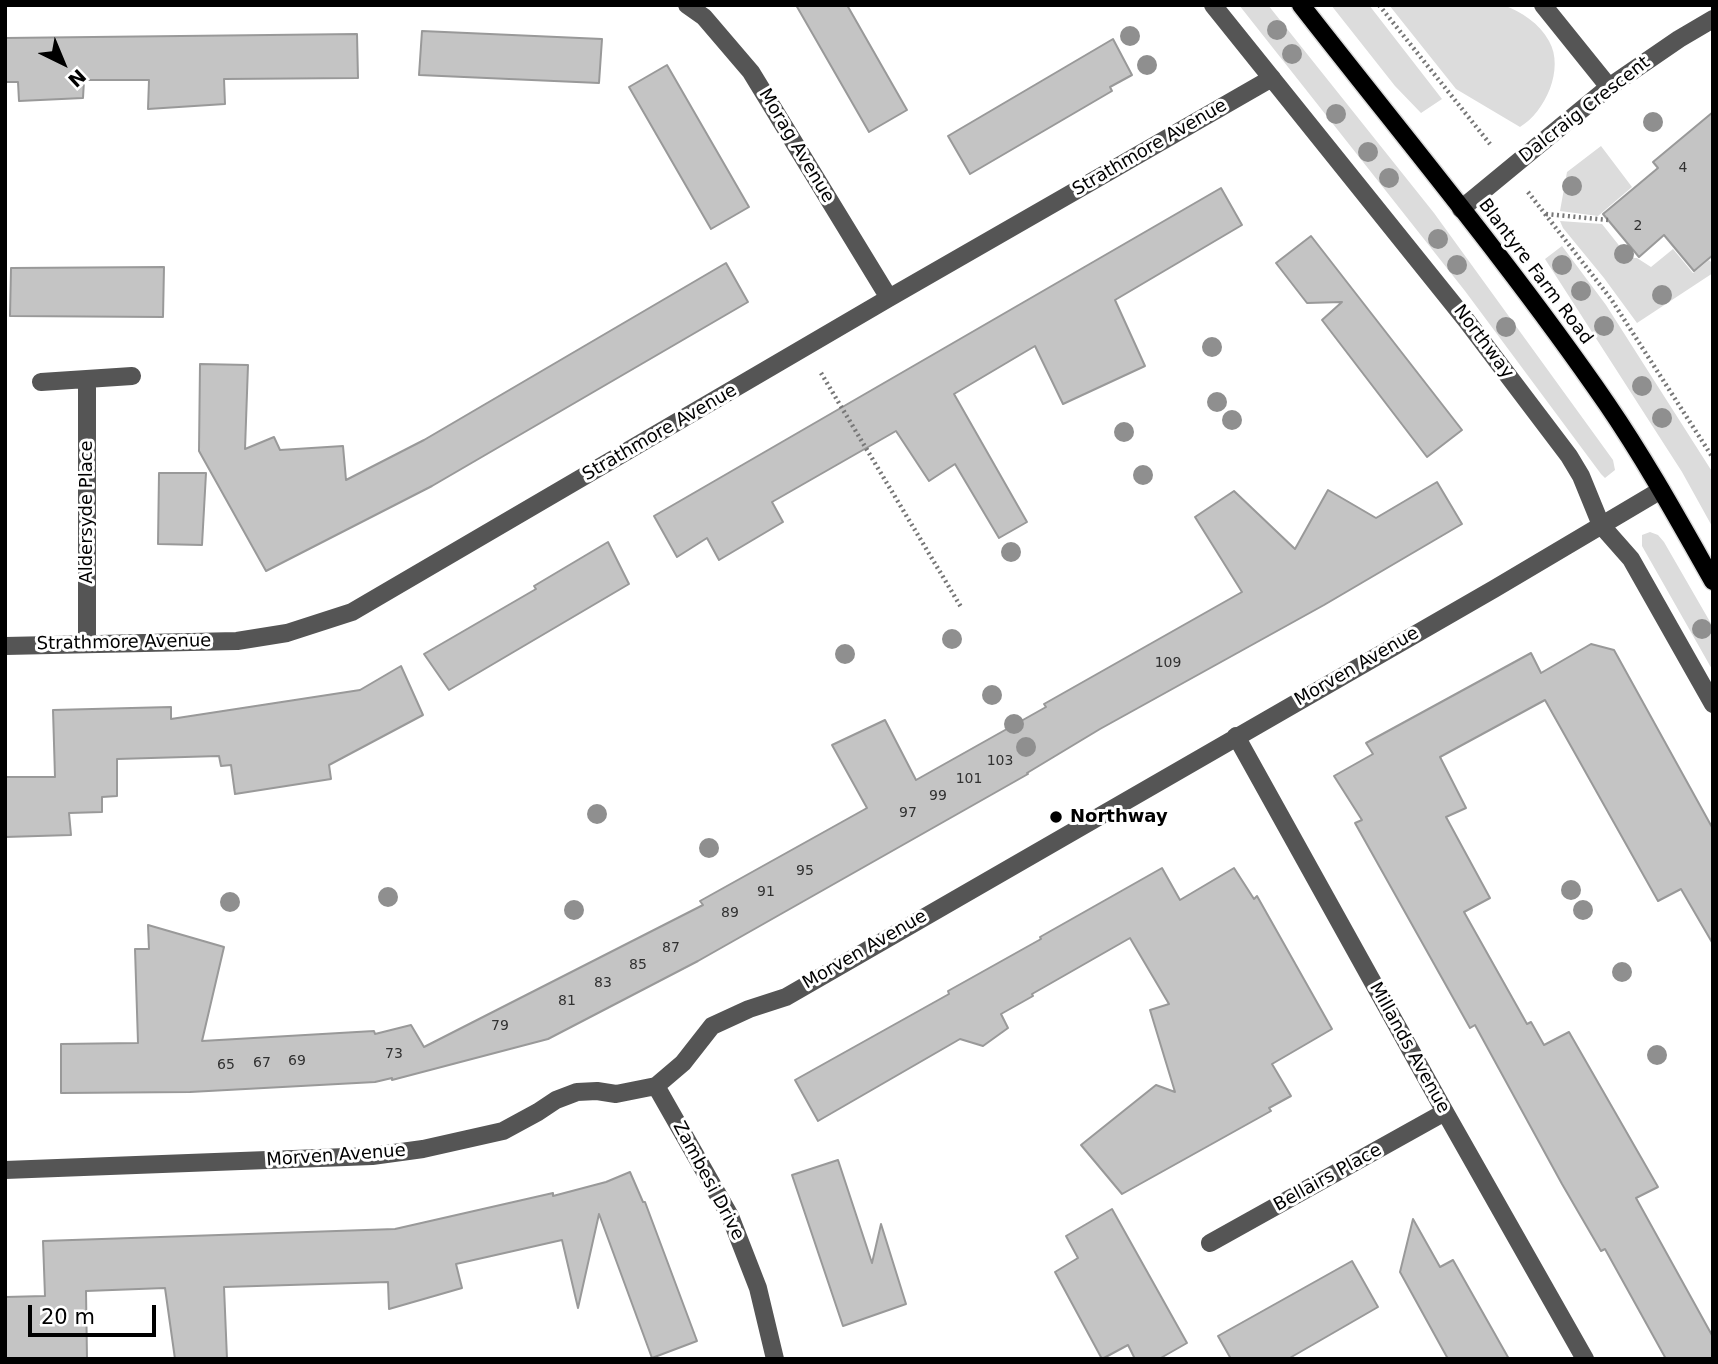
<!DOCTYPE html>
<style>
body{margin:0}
#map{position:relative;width:1718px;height:1364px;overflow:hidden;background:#fff;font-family:"DejaVu Sans",sans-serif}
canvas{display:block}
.frame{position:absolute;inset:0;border:7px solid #000;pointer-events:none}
.north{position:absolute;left:28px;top:28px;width:70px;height:70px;-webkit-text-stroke:5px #fff;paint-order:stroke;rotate:137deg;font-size:19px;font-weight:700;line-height:28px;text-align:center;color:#000}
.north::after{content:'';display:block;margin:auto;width:24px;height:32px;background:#000;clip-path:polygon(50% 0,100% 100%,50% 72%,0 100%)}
.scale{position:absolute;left:28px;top:1305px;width:128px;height:32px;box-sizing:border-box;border:4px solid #000;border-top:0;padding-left:9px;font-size:21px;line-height:24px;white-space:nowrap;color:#000;-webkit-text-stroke:5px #fff;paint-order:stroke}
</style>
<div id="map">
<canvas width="1718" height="1364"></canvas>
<div class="frame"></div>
<div class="north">N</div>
<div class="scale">20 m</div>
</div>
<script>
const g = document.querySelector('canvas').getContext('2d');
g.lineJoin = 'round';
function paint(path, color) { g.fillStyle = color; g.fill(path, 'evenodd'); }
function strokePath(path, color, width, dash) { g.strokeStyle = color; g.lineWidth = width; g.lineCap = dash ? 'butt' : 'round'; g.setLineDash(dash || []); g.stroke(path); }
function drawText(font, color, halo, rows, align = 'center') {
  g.font = font + ' "DejaVu Sans",sans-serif'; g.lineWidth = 6; g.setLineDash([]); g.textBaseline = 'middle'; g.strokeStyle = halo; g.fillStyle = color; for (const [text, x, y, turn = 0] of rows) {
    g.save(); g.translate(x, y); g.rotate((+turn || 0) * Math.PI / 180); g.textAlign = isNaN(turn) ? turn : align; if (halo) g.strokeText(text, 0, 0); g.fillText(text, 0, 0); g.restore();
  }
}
paint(new Path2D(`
 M 1239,5 L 1268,5 L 1434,213 L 1613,460 L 1615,470 L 1605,478 L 1601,474 L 1465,291 Z
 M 1331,5 L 1369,5 L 1442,99 L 1421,113 L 1395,86 Z
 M 1389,5 L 1503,5 C 1522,12 1539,23 1549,41 C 1565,69 1545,112 1520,127 L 1456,89 Z
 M 1601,146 L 1632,187 L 1598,216 L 1560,211 L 1567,172 Z
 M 1560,221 L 1602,224 L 1629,258 L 1637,258 L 1651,267 L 1673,249 L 1693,273 L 1709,260 L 1713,264 L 1713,273 L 1637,323 L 1604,278 L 1563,228 Z
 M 1562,246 L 1606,305 L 1713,473 L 1713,528 L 1682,472 L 1545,259 Z
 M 1650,532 L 1658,535 L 1664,542 L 1713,627 L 1713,671 L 1642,546 L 1642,535 Z`), '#dcdcdc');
const building = new Path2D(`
 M 796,5 L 847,5 L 907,110 L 869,132 Z
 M 422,31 L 602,39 L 599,83 L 419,75 Z
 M 357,34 L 358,78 L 224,79 L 225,104 L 148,109 L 149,80 L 84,80 L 83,98 L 19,101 L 18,82 L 5,82 L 5,38 Z
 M 1113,39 L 1132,75 L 1110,87 L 1112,91 L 970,174 L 948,136 Z
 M 667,65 L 749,207 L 711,229 L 629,87 Z
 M 1713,112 L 1713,255 L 1694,271 L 1664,235 L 1639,257 L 1603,214 L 1658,168 L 1653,162 Z
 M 1221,188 L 1242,225 L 1115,300 L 1145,366 L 1063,404 L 1035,346 L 954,394 L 1027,522 L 999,538 L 955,464 L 929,481 L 896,431 L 772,502 L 783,522 L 719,560 L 707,538 L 677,557 L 654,516 Z
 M 1311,236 L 1462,430 L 1427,457 L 1322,320 L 1342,302 L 1307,303 L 1276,263 Z
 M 726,263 L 748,302 L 432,486 L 266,571 L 199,451 L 200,364 L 248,365 L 245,449 L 274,437 L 280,450 L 343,446 L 346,480 L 424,440 Z
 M 164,267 L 163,317 L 10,316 L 11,268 Z
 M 159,473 L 206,473 L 202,545 L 158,544 Z
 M 1437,482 L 1462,524 L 1324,605 L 1100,729 L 1027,773 L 1028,774 L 698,961 L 548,1039 L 392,1080 L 392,1078 L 375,1082 L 190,1092 L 61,1093 L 61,1044 L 138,1043 L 135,949 L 149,949 L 148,925 L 224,947 L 202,1041 L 374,1031 L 375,1034 L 411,1025 L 424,1047 L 703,905 L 700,901 L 867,808 L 832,745 L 885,720 L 916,780 L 1046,707 L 1044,704 L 1242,592 L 1195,517 L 1234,491 L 1295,549 L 1328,490 L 1376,518 Z
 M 608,542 L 629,584 L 449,690 L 424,654 L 536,589 L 534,586 Z
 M 1591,644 L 1614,650 L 1713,829 L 1713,944 L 1681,889 L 1658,901 L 1545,700 L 1440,757 L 1466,808 L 1446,817 L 1490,898 L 1464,912 L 1527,1024 L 1531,1022 L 1544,1045 L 1569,1032 L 1658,1187 L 1636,1198 L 1713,1337 L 1713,1359 L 1666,1359 L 1605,1249 L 1601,1251 L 1562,1184 L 1475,1025 L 1470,1028 L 1355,823 L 1362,820 L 1334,776 L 1373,754 L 1366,743 L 1531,653 L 1541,673 Z
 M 401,666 L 423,715 L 329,765 L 331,779 L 235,794 L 231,765 L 221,766 L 219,756 L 117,759 L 117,796 L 102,797 L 102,812 L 69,813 L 71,835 L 5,837 L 5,777 L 55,777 L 53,710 L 171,707 L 171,719 L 360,690 Z
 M 1162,868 L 1180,900 L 1234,868 L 1254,899 L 1257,896 L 1332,1029 L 1272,1064 L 1291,1096 L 1269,1108 L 1271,1111 L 1122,1194 L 1081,1145 L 1156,1085 L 1175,1092 L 1150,1010 L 1169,1004 L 1130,938 L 1032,994 L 1033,996 L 1001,1014 L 1008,1028 L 983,1046 L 960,1039 L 818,1121 L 795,1080 L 949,994 L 948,991 L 1041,939 L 1040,937 Z
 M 838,1160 L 872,1263 L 881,1224 L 906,1304 L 843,1326 L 792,1175 Z
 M 630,1172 L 643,1202 L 645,1202 L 697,1341 L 652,1358 L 599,1214 L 578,1308 L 562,1240 L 456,1264 L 462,1288 L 389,1309 L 388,1282 L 224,1287 L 227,1359 L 175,1359 L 165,1288 L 86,1291 L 87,1359 L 5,1359 L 5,1297 L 45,1296 L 43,1241 L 395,1229 L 553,1193 L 553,1196 L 606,1182 Z
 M 1112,1209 L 1187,1343 L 1159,1359 L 1135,1359 L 1128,1345 L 1102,1359 L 1055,1272 L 1078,1258 L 1066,1236 Z
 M 1413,1219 L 1440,1267 L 1453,1260 L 1509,1359 L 1448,1359 L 1400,1272 Z
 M 1352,1261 L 1378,1307 L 1288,1359 L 1231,1359 L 1218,1336 Z`);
paint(building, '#c4c4c4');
strokePath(building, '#999', 2);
const major = new Path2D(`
 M 1301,5 C 1404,137 1512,266 1607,404 C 1646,461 1679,521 1713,581`);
strokePath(major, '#dbdbdb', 21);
strokePath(new Path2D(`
 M 1379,5 L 1490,144
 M 1528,192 L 1611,299 L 1713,458
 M 1546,214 L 1608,220
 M 821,373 L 961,607`), '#777', 4.5, [2, 3.5]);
strokePath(new Path2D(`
 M 687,5 L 704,17 L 751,72 L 889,298
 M 1213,5 L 1466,320 L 1569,456 L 1581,476 L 1601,525 L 1631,559 L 1713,704
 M 1543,5 L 1609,87
 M 1461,209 L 1609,87 L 1679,39 L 1713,19
 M 87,380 L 87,643
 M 41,382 L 132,376
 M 5,646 L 237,641 L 287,633 L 352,612 L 889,298 L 1272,78
 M 1236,736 L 1445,1112 L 1585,1359
 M 656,1086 L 730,1216 L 758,1288 L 775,1359
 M 5,1170 L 372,1156 L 423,1149 L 503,1131 L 538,1112 L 556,1100 L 577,1092 L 597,1091 L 616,1094 L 656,1086 L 683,1063 L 712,1026 L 749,1009 L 786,997 L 1494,589 L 1661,490
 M 1210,1243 L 1445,1112`), '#555', 18);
strokePath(major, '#000', 18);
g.fillStyle = '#8f8f8f';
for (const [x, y] of [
 [1277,30],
 [1130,36],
 [1292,54],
 [1147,65],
 [1336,114],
 [1653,122],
 [1368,152],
 [1389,178],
 [1572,186],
 [1438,239],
 [1624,254],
 [1457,265],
 [1562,265],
 [1581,291],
 [1662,295],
 [1604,326],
 [1506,327],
 [1212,347],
 [1642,386],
 [1217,402],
 [1662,418],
 [1232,420],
 [1124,432],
 [1143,475],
 [1011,552],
 [1702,629],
 [952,639],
 [845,654],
 [992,695],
 [1014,724],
 [1026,747],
 [597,814],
 [709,848],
 [1571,890],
 [388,897],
 [230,902],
 [574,910],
 [1583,910],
 [1622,972],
 [1657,1055]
]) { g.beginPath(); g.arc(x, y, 10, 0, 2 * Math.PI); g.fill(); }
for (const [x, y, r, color] of [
 [1056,817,7,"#000"]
]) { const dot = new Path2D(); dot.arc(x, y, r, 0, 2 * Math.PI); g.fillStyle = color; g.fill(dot); strokePath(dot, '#fff', 2.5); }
drawText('14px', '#313131', null, [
 ["4",1683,168],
 ["2",1638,226],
 ["109",1168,663],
 ["103",1000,761],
 ["101",969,779],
 ["99",938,796],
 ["97",908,813],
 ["95",805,871],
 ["91",766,892],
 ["89",730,913],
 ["87",671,948],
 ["85",638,965],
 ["83",603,983],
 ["81",567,1001],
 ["79",500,1026],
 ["73",394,1054],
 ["69",297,1061],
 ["67",262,1063],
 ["65",226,1065]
]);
drawText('18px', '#000', '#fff', [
 ["Dalcraig Crescent",1585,110,-38],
 ["Morag Avenue",796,146,59],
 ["Strathmore Avenue",1150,148,-30],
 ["Blantyre Farm Road",1535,272,53],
 ["Northway",1483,342,53],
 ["Strathmore Avenue",660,433,-30],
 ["Aldersyde Place",87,512,-90],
 ["Strathmore Avenue",124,643,-1],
 ["Morven Avenue",1357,667,-30],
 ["Morven Avenue",865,950,-30],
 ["Millands Avenue",1409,1048,61],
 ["Morven Avenue",336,1156,-4],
 ["Bellairs Place",1328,1178,-29],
 ["Zambesi Drive",708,1181,62]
]);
drawText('bold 18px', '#000', '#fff', [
 ["Northway",1070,817]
], 'left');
</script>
